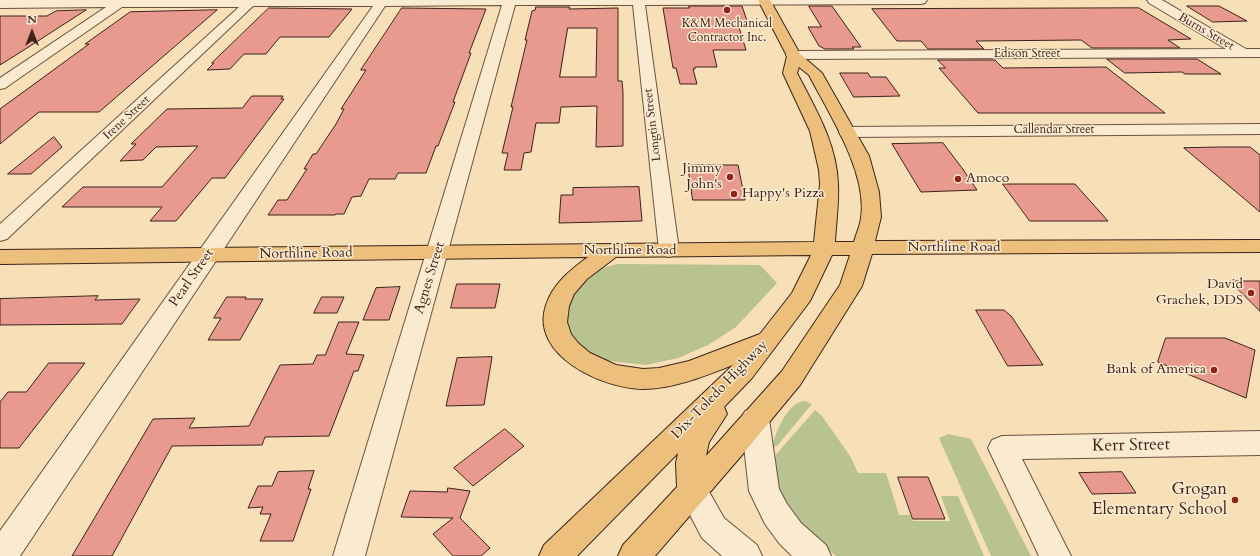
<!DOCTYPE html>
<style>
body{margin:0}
#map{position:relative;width:1260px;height:556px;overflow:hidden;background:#f7dfb7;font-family:Cardo,serif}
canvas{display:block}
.north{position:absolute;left:12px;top:12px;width:40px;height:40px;-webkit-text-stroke:3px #faead0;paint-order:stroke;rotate:0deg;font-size:11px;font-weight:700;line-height:16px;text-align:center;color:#3d231a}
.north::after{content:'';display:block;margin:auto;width:14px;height:18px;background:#3d231a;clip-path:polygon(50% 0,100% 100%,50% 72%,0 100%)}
</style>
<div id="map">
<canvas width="1260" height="556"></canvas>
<div class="north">N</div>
</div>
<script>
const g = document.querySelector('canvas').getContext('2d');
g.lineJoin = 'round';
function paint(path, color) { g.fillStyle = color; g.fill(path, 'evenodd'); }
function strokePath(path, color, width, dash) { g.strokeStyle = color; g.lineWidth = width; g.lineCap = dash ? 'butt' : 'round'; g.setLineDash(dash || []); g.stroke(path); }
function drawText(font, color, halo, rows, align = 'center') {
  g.font = font + ' Cardo,serif'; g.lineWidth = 3; g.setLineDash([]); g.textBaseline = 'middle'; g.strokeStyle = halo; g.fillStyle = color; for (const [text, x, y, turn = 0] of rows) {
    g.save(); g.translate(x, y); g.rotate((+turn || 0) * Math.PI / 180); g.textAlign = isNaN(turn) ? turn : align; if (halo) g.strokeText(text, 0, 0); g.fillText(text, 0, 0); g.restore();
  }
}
paint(new Path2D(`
 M 617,264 L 760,265 L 777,283 L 736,327 L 708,345 L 678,358 L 646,365 L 617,362 L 601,359 L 585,351 L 569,338 L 564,323 L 573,289 L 596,270 Z
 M 805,401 L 812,404 L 777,446 L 772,448 C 775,433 788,401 805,401 Z
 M 815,410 L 822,416 L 850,456 L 858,473 L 886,473 L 899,515 L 910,515 L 913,521 L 950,521 L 941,496 L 958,496 L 984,556 L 836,556 C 812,536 787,514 777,484 C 774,476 773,467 772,459 Z
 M 948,434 L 971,439 L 1031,556 L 991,556 L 939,438 Z`), '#b9c291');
const building = new Path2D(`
 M 689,6 L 742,6 L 749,27 L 739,27 L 746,50 L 713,50 L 717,67 L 695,67 L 695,69 L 693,69 L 697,84 L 680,84 L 676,68 L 673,68 L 663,8 L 689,8 Z
 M 809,6 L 832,6 L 861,47 L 852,47 L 854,49 L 825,49 L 819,46 L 808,27 L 821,27 Z
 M 1187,6 L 1219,6 L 1247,21 L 1213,22 Z
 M 536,7 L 570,7 L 569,9 L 618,8 L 618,81 L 622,81 L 623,92 L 623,146 L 596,147 L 597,106 L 561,107 L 559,123 L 536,123 L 531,152 L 524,153 L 521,170 L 504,170 L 508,153 L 502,153 L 513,107 L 511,107 L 527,40 L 525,40 L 532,11 L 535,10 ZM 568,28 L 597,28 L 596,77 L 560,77 Z
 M 269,8 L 352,9 L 329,37 L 280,37 L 266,54 L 244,54 L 230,69 L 207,70 L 214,63 L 212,63 Z
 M 402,8 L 486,9 L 469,53 L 471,53 L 453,102 L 455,102 L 438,146 L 436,146 L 426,173 L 398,173 L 395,179 L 369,179 L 361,196 L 352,197 L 344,214 L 336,214 L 335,215 L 268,215 L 278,200 L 287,200 L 307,169 L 304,169 L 313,154 L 316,154 L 336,124 L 344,109 L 341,109 L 366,70 L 361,70 Z
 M 1139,8 L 1191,39 L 1168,40 L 1180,48 L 1092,48 L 1081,40 L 976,41 L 984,49 L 928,49 L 921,41 L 897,41 L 872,9 Z
 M 86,10 L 27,48 L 0,65 L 0,16 L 47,16 L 56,11 Z
 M 217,10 L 99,112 L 39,112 L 0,144 L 0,109 L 89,44 L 85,44 L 130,12 Z
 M 1107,59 L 1197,59 L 1221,74 L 1185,74 L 1182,72 L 1125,73 Z
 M 938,60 L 995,60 L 1003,68 L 1106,67 L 1165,113 L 978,113 L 939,68 L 945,68 Z
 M 840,73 L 868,73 L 870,77 L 886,77 L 900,96 L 854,97 Z
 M 252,96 L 283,96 L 281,99 L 284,99 L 225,178 L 212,178 L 176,221 L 150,221 L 162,207 L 62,207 L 83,187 L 162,187 L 198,146 L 156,147 L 143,160 L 120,161 L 136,144 L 131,144 L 167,109 L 242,108 Z
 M 54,137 L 62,147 L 31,174 L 8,174 Z
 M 943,143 L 962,168 L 977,190 L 921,192 L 892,144 Z
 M 1221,147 L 1250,147 L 1260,155 L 1260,212 L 1184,148 Z
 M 688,165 L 738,165 L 745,200 L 693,200 Z
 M 1003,184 L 1075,184 L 1108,221 L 1030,221 Z
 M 639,187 L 642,221 L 559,223 L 561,195 L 573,195 L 573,188 Z
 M 1230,281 L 1260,281 L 1260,311 Z
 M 457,284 L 500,284 L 495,308 L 451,308 Z
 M 400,287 L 389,320 L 363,320 L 376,288 Z
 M 98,296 L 95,300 L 140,299 L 122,324 L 0,325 L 0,299 Z
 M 227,297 L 246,297 L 245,299 L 263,299 L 240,340 L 208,340 L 221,318 L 214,318 Z
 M 322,297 L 344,297 L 337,313 L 314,313 Z
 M 976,310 L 1004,310 L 1012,317 L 1043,365 L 1008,366 Z
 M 339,322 L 359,322 L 346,354 L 364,355 L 358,371 L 354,371 L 329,436 L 265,437 L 262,445 L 172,446 L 112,556 L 72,556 L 153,419 L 195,418 L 189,428 L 249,426 L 280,365 L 313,364 L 317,355 L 325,355 Z
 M 1166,338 L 1225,338 L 1255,350 L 1246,398 L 1158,362 Z
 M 492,357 L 484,405 L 446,406 L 457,358 Z
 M 49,363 L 85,363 L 19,448 L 0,448 L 0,402 L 8,392 L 26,392 Z
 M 505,429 L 524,446 L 473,486 L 454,468 Z
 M 314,471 L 308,489 L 311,489 L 293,541 L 260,541 L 271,514 L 260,514 L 263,507 L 248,508 L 258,486 L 272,486 L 278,472 Z
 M 1122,472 L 1136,493 L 1092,494 L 1079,473 Z
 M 898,477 L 928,477 L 945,519 L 913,519 Z
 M 448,488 L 470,491 L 460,518 L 490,548 L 481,556 L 453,556 L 433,534 L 453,518 L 401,517 L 410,491 L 447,492 Z`);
paint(building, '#e79a8d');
strokePath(building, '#3d231a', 1);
const minor = new Path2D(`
 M 0,0 L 927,0 L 925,3 L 921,4 L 645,5 L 679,250 L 676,255 L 669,257 L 662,255 L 659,250 L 633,5 L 515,5 L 365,556 L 333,556 L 502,5 L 385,6 L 20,556 L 0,556 L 0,531 L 373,6 L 253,6 L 7,239 L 0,241 L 0,224 L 239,7 L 122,7 L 5,88 L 0,89 L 0,78 L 106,7 L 0,8 Z
 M 1147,0 L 1162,0 L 1246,49 L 1260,49 L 1260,57 L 793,59 L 788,58 L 786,55 L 788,52 L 793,51 L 1226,49 L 1149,3 Z
 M 1260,124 L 1260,134 L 847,137 L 841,136 L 839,132 L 841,128 L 847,127 Z
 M 755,408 L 765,411 L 769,419 L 779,489 L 787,504 L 801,523 L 826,545 L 831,556 L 792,556 L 779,543 L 765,524 L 749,491 L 741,419 L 745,411 Z
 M 1260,431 L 1260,455 L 1022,459 L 1071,556 L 1039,556 L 988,448 L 992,440 L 1002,436 Z
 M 692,477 L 703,481 L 724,518 L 757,545 L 762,556 L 722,556 L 702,538 L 677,490 L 681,481 Z`);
const major = new Path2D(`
 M 758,0 L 770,0 L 800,54 L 822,73 L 869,156 L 879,192 L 881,217 L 875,241 L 1260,240 L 1260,252 L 872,254 L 862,286 L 800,385 L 742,455 L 655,556 L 618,556 L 623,545 L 677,487 L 676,463 L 678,453 L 577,556 L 539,556 L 544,545 L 733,365 C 705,376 673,389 643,389 C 603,389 529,355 546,305 C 553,284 570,270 588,257 L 0,264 L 0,250 L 814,242 L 820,184 L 819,170 L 810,131 L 783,73 L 787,56 ZM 799,67 L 809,75 C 829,114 868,173 861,218 C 860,226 856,234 854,242 L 835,242 C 836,223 839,203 838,184 C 837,144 815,108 797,73 ZM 811,255 L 792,293 L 760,334 L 689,361 L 659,368 L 643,369 L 616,365 L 590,353 L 578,343 L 571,334 L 567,322 L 569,306 L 574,294 L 587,279 L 616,257 ZM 832,255 L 850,255 L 840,285 L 782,371 L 706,456 L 709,442 L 727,414 L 724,407 L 752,378 L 810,301 Z`);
strokePath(minor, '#6c5241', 2);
strokePath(major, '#3d231a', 2);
paint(minor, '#faead0');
paint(major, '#ecc07c');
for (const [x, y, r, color] of [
 [727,10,4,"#8f2418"],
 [730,177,4,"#8f2418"],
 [958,179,4,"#8f2418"],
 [734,194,4,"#8f2418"],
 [1251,293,4,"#8f2418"],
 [1214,370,4,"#8f2418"],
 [1235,500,4,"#8f2418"]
]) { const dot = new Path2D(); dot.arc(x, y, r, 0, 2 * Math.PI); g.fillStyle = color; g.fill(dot); strokePath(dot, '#faead0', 1.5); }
drawText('12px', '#3d231a', '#faead0', [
 ["K&M Mechanical",727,24],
 ["Contractor Inc.",727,38]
]);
drawText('12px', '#3d231a', '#faead0', [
 ["Burns Street",1206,32,30],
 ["Edison Street",1027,54],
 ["Irene Street",127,118,-43],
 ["Longtin Street",653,125,-97],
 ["Callendar Street",1054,130]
]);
drawText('14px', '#3d231a', '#faead0', [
 ["Jimmy",722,169],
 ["John's",722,185],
 ["Amoco",966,179,"left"],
 ["Happy's Pizza",742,194,"left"],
 ["David",1243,285],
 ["Grachek, DDS",1243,301],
 ["Bank of America",1206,370]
], 'right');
drawText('14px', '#3d231a', '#faead0', [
 ["Northline Road",954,248],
 ["Northline Road",630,251],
 ["Northline Road",306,254,-1],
 ["Pearl Street",192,278,-55],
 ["Agnes Street",430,278,-73],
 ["Dix-Toledo Highway",720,390,-46]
]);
drawText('17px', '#3d231a', '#faead0', [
 ["Kerr Street",1131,446,-1]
]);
drawText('17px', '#3d231a', '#faead0', [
 ["Grogan",1227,490],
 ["Elementary School",1227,510]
], 'right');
</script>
